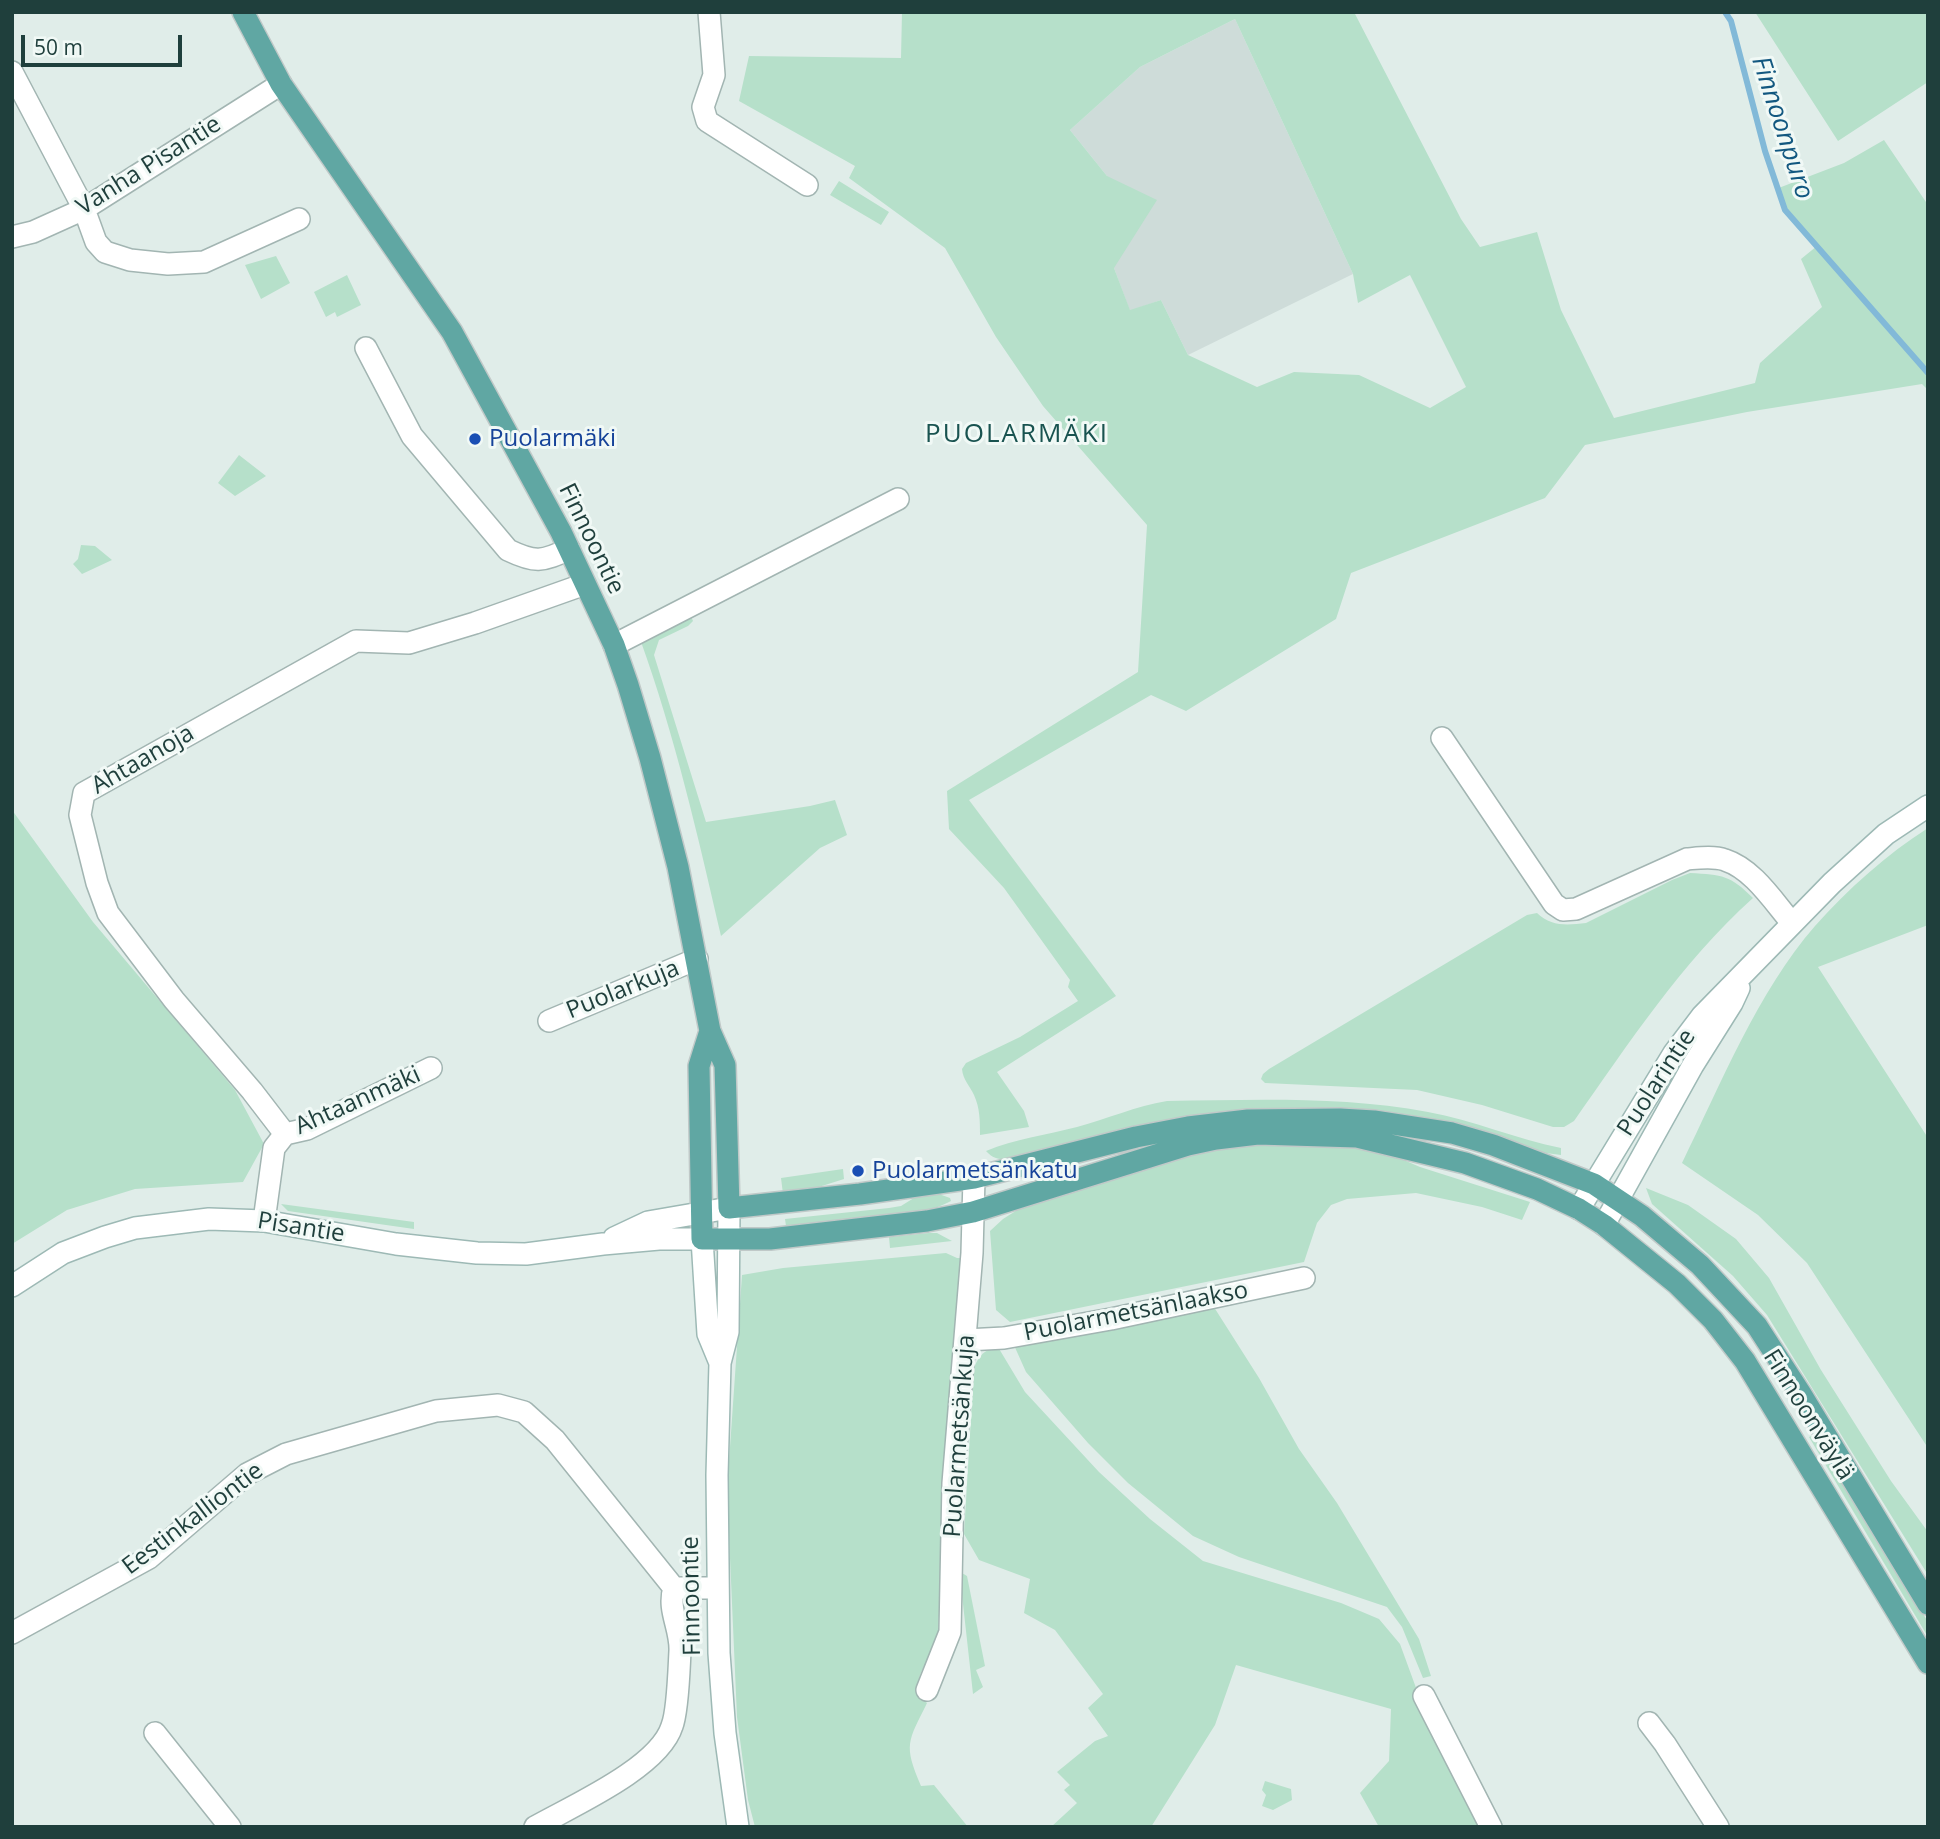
<!DOCTYPE html>
<meta charset="utf-8">
<style>
body{margin:0}
#map{position:relative;width:1940px;height:1839px;overflow:hidden;background:#e0ede9;font-family:"Open Sans",sans-serif}
canvas{display:block}
.frame{position:absolute;inset:0;border:14px solid #1f3f3c;pointer-events:none}
.scale{position:absolute;left:21px;top:35px;width:161px;height:32px;box-sizing:border-box;border:4px solid #1f3f3c;border-top:0;padding-left:9px;font-size:21px;line-height:24px;white-space:nowrap;color:#1f3f3c;-webkit-text-stroke:5px #f1f9f6;paint-order:stroke}
</style>
<div id="map">
<canvas width="1940" height="1839"></canvas>
<div class="frame"></div>
<div class="scale">50 m</div>
</div>
<script>
const g = document.querySelector('canvas').getContext('2d');
g.lineJoin = 'round';
function paint(path, color) { g.fillStyle = color; g.fill(path, 'evenodd'); }
function strokePath(path, color, width, dash) { g.strokeStyle = color; g.lineWidth = width; g.lineCap = dash ? 'butt' : 'round'; g.setLineDash(dash || []); g.stroke(path); }
function drawText(font, color, halo, rows, align = 'center') {
  g.font = font + ' "Open Sans",sans-serif'; g.lineWidth = 6; g.setLineDash([]); g.textBaseline = 'middle'; g.strokeStyle = halo; g.fillStyle = color; for (const [text, x, y, turn = 0] of rows) {
    g.save(); g.translate(x, y); g.rotate((+turn || 0) * Math.PI / 180); g.textAlign = isNaN(turn) ? turn : align; if (halo) g.strokeText(text, 0, 0); g.fillText(text, 0, 0); g.restore();
  }
}
paint(new Path2D(`
 M 1235,19 L 1353,274 L 1188,355 L 1161,300 L 1130,311 L 1114,268 L 1107,176 L 1070,130 L 1140,67 Z`), '#cedcd9');
paint(new Path2D(`
 M 902,12 L 1354,12 L 1461,219 L 1480,247 L 1537,232 L 1561,310 L 1614,418 L 1755,383 L 1760,363 L 1822,307 L 1801,259 L 1817,246 L 1785,210 L 1776,189 L 1844,163 L 1884,140 L 1928,205 L 1928,390 L 1922,384 L 1747,412 L 1585,445 L 1545,498 L 1351,573 L 1336,619 L 1186,711 L 1151,695 L 969,800 L 1116,996 L 997,1072 L 1024,1111 L 1029,1127 L 980,1135 C 980,1121 980,1108 974,1095 C 970,1086 963,1080 962,1069 L 966,1063 L 1020,1037 L 1078,1001 L 1068,987 L 1070,980 L 1004,888 L 949,829 L 947,791 L 1138,672 L 1147,525 L 1043,406 L 996,337 L 945,248 L 849,178 L 855,166 L 739,101 L 749,56 L 901,58 ZM 1235,19 L 1353,274 L 1358,303 L 1410,275 L 1466,387 L 1430,408 L 1359,375 L 1294,372 L 1257,387 L 1188,355 L 1161,300 L 1130,310 L 1114,268 L 1157,200 L 1107,176 L 1070,130 L 1140,67 Z
 M 1755,12 L 1928,12 L 1928,82 L 1838,141 Z
 M 839,181 L 889,212 L 881,225 L 830,195 Z
 M 276,256 L 290,283 L 261,299 L 245,265 Z
 M 347,275 L 361,305 L 337,317 L 335,312 L 326,317 L 314,292 Z
 M 239,455 L 266,476 L 235,496 L 218,483 Z
 M 81,545 L 95,546 L 112,560 L 82,574 L 73,564 L 78,559 Z
 M 690,614 L 693,621 L 688,626 L 659,640 L 654,655 L 706,822 L 810,806 L 835,800 L 847,835 L 820,848 L 721,936 C 698,836 675,736 640,639 Z
 M 12,810 L 93,922 L 235,1090 L 264,1144 L 243,1182 L 135,1189 L 67,1210 L 12,1244 Z
 M 1928,828 L 1928,925 L 1818,967 L 1928,1138 L 1928,1448 L 1807,1263 L 1758,1215 L 1682,1163 C 1720,1086 1758,991 1815,926 C 1848,889 1887,854 1928,828 Z
 M 1690,873 C 1723,875 1730,875 1753,898 C 1681,963 1629,1043 1574,1121 L 1564,1127 L 1553,1127 L 1482,1105 L 1417,1090 L 1265,1083 L 1261,1079 L 1263,1074 L 1269,1069 L 1527,915 L 1537,913 C 1551,927 1568,925 1586,923 L 1672,880 Z
 M 1167,1101 C 1253,1100 1342,1096 1428,1112 C 1473,1120 1516,1139 1561,1148 L 1561,1155 L 1531,1151 L 1373,1113 L 1014,1159 C 1002,1160 994,1160 986,1151 C 1015,1139 1046,1135 1077,1127 C 1107,1119 1136,1106 1167,1101 Z
 M 1244,1143 L 1376,1148 L 1420,1167 L 1530,1202 L 1522,1220 L 1482,1207 L 1416,1193 L 1347,1199 L 1331,1205 L 1317,1223 L 1304,1262 L 1010,1322 L 996,1310 L 990,1231 L 1003,1219 L 1022,1207 L 1148,1164 Z
 M 843,1169 L 844,1179 L 806,1191 L 783,1194 L 781,1178 Z
 M 1646,1188 L 1688,1205 L 1736,1239 L 1769,1278 L 1821,1370 L 1891,1481 L 1928,1532 L 1928,1575 L 1767,1315 L 1733,1276 L 1652,1204 Z
 M 936,1193 L 950,1198 L 951,1201 C 915,1221 829,1222 786,1226 L 785,1219 L 889,1208 L 901,1206 L 917,1196 Z
 M 281,1204 L 414,1222 L 414,1229 L 288,1211 Z
 M 929,1233 L 937,1233 L 952,1241 L 890,1248 L 889,1237 Z
 M 946,1253 L 957,1258 L 964,1258 C 954,1383 945,1507 938,1632 C 936,1659 903,1680 927,1703 C 908,1742 903,1744 921,1786 L 934,1785 L 968,1827 L 755,1827 L 748,1800 L 737,1717 L 727,1490 L 742,1275 L 783,1268 Z
 M 1212,1304 L 1259,1378 L 1299,1449 L 1337,1503 L 1419,1639 L 1431,1676 L 1423,1678 L 1402,1627 L 1387,1607 L 1239,1557 L 1193,1536 L 1128,1483 L 1088,1443 L 1026,1372 L 1013,1343 Z
 M 998,1347 L 1025,1392 L 1099,1472 L 1150,1519 L 1203,1561 L 1341,1603 L 1379,1619 L 1400,1644 L 1419,1696 L 1482,1827 L 1379,1827 L 1360,1793 L 1389,1761 L 1391,1709 L 1236,1665 L 1215,1725 L 1151,1827 L 1051,1827 L 1077,1803 L 1064,1790 L 1070,1785 L 1057,1772 L 1095,1741 L 1108,1736 L 1088,1708 L 1103,1694 L 1055,1630 L 1024,1613 L 1030,1579 L 979,1560 L 964,1534 L 974,1368 C 979,1355 984,1350 998,1347 Z
 M 1814,1435 L 1928,1622 L 1928,1637 L 1809,1437 Z
 M 962,1573 L 967,1576 L 985,1666 L 976,1670 L 983,1687 L 973,1694 L 960,1577 Z
 M 1265,1781 L 1291,1789 L 1292,1800 L 1273,1810 L 1262,1806 L 1266,1795 L 1262,1790 Z`), '#b6e0ca');
strokePath(new Path2D(`
 M 1725,12 L 1731,21 L 1765,151 L 1785,210 L 1928,373`), '#82b9d8', 6);
const street = new Path2D(`
 M 709,12 L 714,75 L 703,107 L 707,121 L 807,185
 M 12,72 L 84,209 L 96,242 L 105,252 L 130,260 L 168,264 L 204,262 L 299,219
 M 12,237 L 33,232 L 84,209 L 281,84
 M 366,348 L 412,436 L 508,550 C 535,563 542,562 569,549
 M 614,645 L 898,499
 M 1442,738 L 1554,904 L 1563,910 L 1576,909 L 1687,859 C 1699,858 1714,856 1725,860 C 1753,869 1773,901 1792,923
 M 549,1021 L 697,959
 M 285,1134 L 307,1129 L 431,1068
 M 264,1221 L 274,1148 L 285,1134 L 252,1091 L 174,1000 L 108,913 L 97,883 L 80,815 L 84,793 L 356,641 L 409,643 L 475,623 L 585,584
 M 966,1340 L 1004,1338 L 1111,1319 L 1304,1278
 M 12,1633 L 149,1558 L 247,1474 L 286,1454 L 436,1411 L 498,1405 L 524,1412 L 555,1440 L 674,1588
 M 927,1690 L 950,1632 L 953,1483 L 972,1253 L 974,1178
 M 1424,1696 L 1491,1827
 M 1649,1723 L 1665,1744 L 1718,1827
 M 155,1733 L 230,1827
 M 535,1827 C 572,1806 659,1768 672,1726 C 678,1711 679,1669 680,1651 C 681,1628 667,1610 674,1588 L 717,1588`);
const secondary = new Path2D(`
 M 1579,1209 L 1674,1053 L 1702,1016 L 1832,883 L 1886,834 L 1928,806
 M 1604,1225 L 1693,1065 L 1732,1003 L 1739,988
 M 614,1238 L 648,1222 L 729,1208 L 728,1332 L 720,1363 L 717,1475 L 719,1653 L 725,1733 L 738,1827
 M 12,1286 L 63,1253 L 105,1237 L 135,1228 L 209,1219 L 264,1221 L 396,1244 L 477,1253 L 526,1254 L 603,1244 L 659,1239 L 702,1239 L 708,1334 L 720,1363`);
const primary = new Path2D(`
 M 243,12 L 281,84 L 452,332 L 561,532 L 614,645 L 628,685 L 650,758 L 678,867 L 710,1031 L 725,1065 L 729,1208 L 860,1194 L 974,1178 L 1136,1137 L 1188,1127 L 1248,1120 L 1340,1119 L 1374,1121 L 1452,1133 L 1493,1145 L 1594,1184 L 1642,1216 L 1700,1265 L 1757,1326 L 1801,1394 L 1928,1604
 M 710,1031 L 699,1066 L 702,1239 L 770,1239 L 927,1221 L 973,1212 L 1188,1145 L 1216,1139 L 1258,1134 L 1357,1137 L 1465,1163 L 1537,1189 L 1579,1209 L 1604,1225 L 1677,1284 L 1713,1320 L 1745,1361 L 1928,1663`);
strokePath(street, '#a2b5b2', 24);
strokePath(secondary, '#9db9b5', 24);
strokePath(primary, '#c0c9c8', 24);
strokePath(street, '#fff', 21);
strokePath(secondary, '#fff', 21);
strokePath(primary, '#60a7a3', 21);
for (const [x, y, r, color] of [
 [475,439,7,"#1a4fb4"],
 [858,1171,7,"#1a4fb4"]
]) { const dot = new Path2D(); dot.arc(x, y, r, 0, 2 * Math.PI); g.fillStyle = color; g.fill(dot); strokePath(dot, '#f1f9f6', 2.5); }
drawText('24px', '#1f3f3c', '#f1f9f6', [
 ["Vanha Pisantie",149,166,-32],
 ["Finnoontie",591,539,64],
 ["Ahtaanoja",143,760,-30],
 ["Puolarkuja",623,990,-22],
 ["Puolarintie",1657,1083,-57],
 ["Ahtaanmäki",358,1101,-24],
 ["Pisantie",301,1228,9],
 ["Puolarmetsänlaakso",1136,1312,-11],
 ["Finnoonväylä",1808,1415,58],
 ["Puolarmetsänkuja",960,1436,-86],
 ["Eestinkalliontie",193,1519,-37],
 ["Finnoontie",692,1596,-91]
]);
drawText('24px', '#164399', '#f1f9f6', [
 ["Puolarmäki",489,439],
 ["Puolarmetsänkatu",872,1171]
], 'left');
drawText('italic 26px', '#135880', '#f1f9f6', [
 ["Finnoonpuro",1782,128,72]
]);
g.letterSpacing = '2px';
drawText('26px', '#195350', '#f1f9f6', [
 ["PUOLARMÄKI",1017,435]
]);
g.letterSpacing = '0px';
</script>
